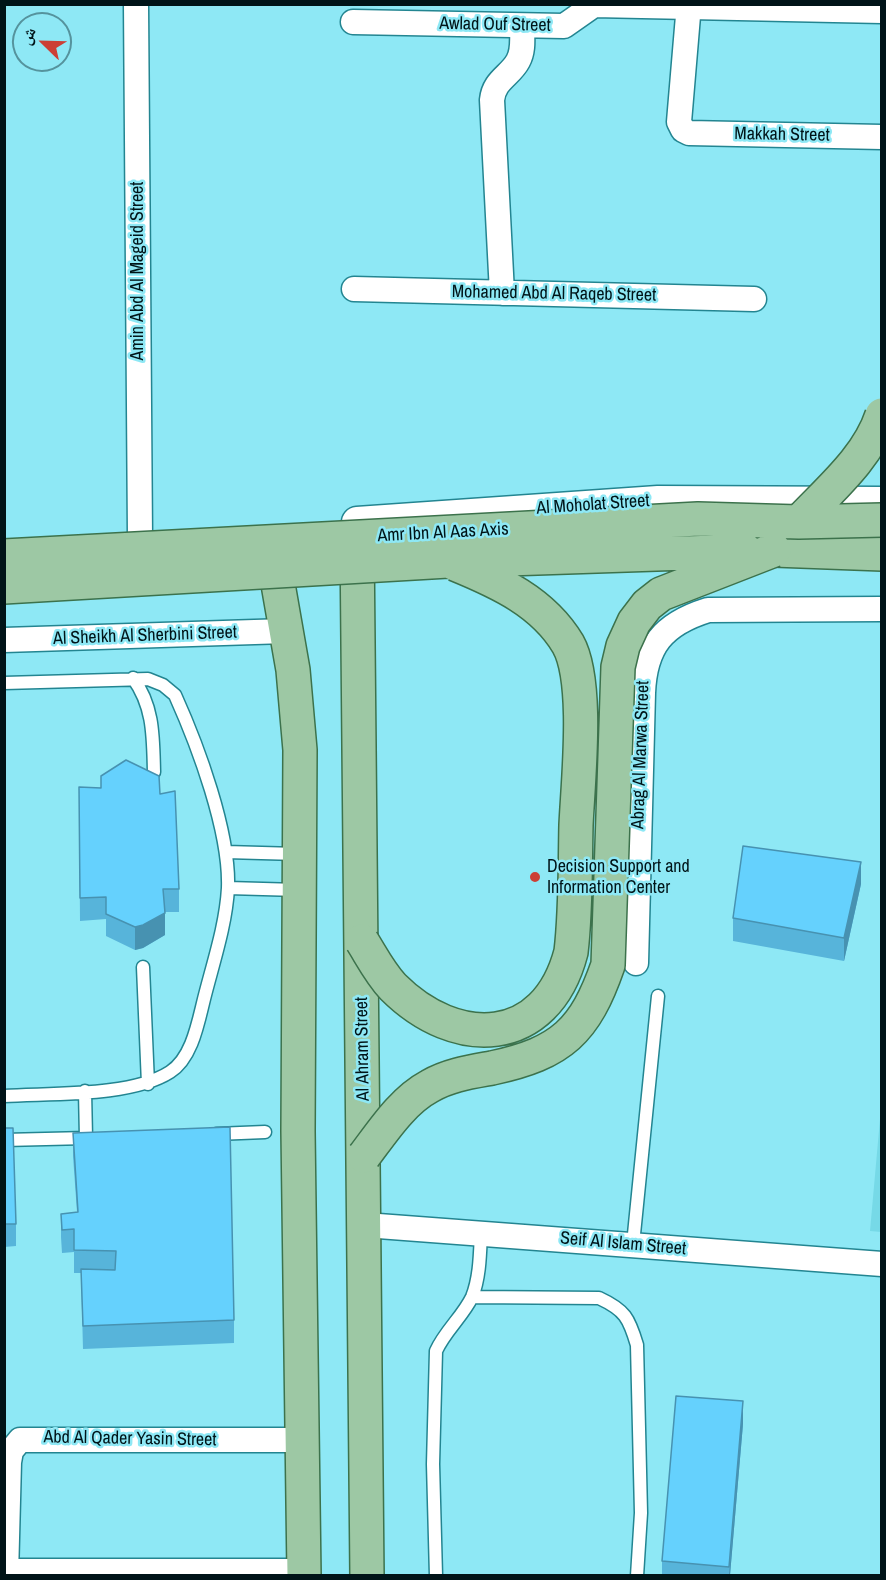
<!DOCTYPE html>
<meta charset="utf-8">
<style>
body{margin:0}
#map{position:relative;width:886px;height:1580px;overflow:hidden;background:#8ee8f5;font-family:"Archivo Narrow","Noto Naskh Arabic",sans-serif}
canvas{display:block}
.frame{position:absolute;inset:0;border:6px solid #001418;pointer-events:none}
.north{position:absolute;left:12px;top:12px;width:60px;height:60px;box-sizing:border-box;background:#8ee8f5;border:2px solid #55939d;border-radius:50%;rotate:293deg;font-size:16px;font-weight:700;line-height:24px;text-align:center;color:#001418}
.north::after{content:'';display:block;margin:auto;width:21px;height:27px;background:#cc3f35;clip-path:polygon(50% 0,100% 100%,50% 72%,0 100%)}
</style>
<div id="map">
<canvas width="886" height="1580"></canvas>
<div class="frame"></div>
<div class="north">ش</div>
</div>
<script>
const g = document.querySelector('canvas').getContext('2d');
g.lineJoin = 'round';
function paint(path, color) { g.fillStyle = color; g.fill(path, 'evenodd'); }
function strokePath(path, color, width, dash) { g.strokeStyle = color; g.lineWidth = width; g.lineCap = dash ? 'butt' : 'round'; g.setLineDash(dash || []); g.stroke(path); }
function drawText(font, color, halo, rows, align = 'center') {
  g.font = font + ' "Archivo Narrow",sans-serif'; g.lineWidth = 5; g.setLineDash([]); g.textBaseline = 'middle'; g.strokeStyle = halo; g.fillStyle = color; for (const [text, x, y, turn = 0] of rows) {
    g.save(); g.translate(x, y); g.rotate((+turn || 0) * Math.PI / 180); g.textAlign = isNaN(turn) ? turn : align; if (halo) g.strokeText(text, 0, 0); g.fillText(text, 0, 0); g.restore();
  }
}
paint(new Path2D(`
 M 881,1108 L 882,1232 L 881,1232 L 870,1231 Z`), '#76d9e7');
const service = new Path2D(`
 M 133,678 C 154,707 153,737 154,772
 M 4,683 L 148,679 L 163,685 L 175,695 C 198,746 230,832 228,888 C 226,925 213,963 204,999 C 198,1023 192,1058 170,1072 C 131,1097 52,1093 4,1096
 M 226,852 L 297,854
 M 228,888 L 298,890
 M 143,967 L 148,1084
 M 85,1091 L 86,1138
 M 216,1134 L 265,1132
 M 4,1140 L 87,1138
 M 633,1244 L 658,996
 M 472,1297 L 599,1298 C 625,1310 629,1318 637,1345 L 641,1513 L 637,1576
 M 436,1576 L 433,1464 L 436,1351 C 445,1331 463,1316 472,1297 C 480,1277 480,1253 481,1232`);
const minor = new Path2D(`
 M 136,4 L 140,538
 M 689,4 L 679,122 L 683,130 L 689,133 L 882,137
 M 353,22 L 564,26 L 594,5 L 882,11
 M 354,289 L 754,299
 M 502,293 L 492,100 C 494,80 510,76 518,61 C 524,50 522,38 522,27
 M 4,640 L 286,631
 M 636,963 L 643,693 C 645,646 663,624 708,610 L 882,609
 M 365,1225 L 882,1264
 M 4,1571 L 304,1571
 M 6,1576 L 9,1462 L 11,1451 L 20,1440 L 304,1440`);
const tertiary = new Path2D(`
 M 357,522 L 658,501 L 882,502`);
const primary = new Path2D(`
 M 357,539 L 367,1576
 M 271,544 L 293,670 L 300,750 L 298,1131 L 304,1576
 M 774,550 L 882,554`);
strokePath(service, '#238591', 15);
strokePath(minor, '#238591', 27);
strokePath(tertiary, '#238591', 33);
strokePath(primary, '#3c724c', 36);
strokePath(service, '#fff', 12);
strokePath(minor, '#fff', 24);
strokePath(tertiary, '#fff', 30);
strokePath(primary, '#9dc8a4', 33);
const primaryBridge = new Path2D(`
 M 799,522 C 829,490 868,458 882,415
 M 4,556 L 698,519 L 799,522 L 882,520
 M 4,587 L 448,561 L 746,551
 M 362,941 C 372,957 380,973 393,987 C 456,1050 546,1048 571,952 C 576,910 575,867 576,825 C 578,781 589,681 568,644 C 543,602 499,582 455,564
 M 364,1156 C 383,1131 402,1101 430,1086 C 449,1075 470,1072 492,1068 C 562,1053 585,1031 608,965 L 618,667 L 623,646 L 634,622 L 647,605 L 661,594 L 774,550`);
strokePath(primaryBridge, '#3c724c', 36, []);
strokePath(primaryBridge, '#9dc8a4', 33);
paint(new Path2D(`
 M 79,787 L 160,794 L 179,889 L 179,912 L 165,912 L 165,935 L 143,948 L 135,950 L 106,936 L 106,919 L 80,921 Z
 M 861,884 L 844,961 L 733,941 L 733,918 Z
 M 4,1128 L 16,1224 L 16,1246 L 4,1247 Z
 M 73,1133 L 234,1320 L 234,1343 L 83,1349 L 81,1273 L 74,1273 L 74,1252 L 62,1253 L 61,1237 L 61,1214 L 77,1212 L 73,1156 Z
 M 743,1424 L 730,1575 L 662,1575 L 662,1561 Z`), '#57b4da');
paint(new Path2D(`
 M 861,862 L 861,884 L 844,961 L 844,938 Z
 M 165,913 L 165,935 L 143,948 L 135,950 L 135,927 Z
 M 743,1401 L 743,1424 L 730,1575 L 729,1575 Z`), '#4792b1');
const building = new Path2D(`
 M 126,760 L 159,776 L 160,794 L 175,791 L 179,889 L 163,889 L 165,913 L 143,925 L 135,927 L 106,914 L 106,897 L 80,898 L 79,787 L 101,788 L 101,776 Z
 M 743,846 L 861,862 L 844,938 L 733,918 Z
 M 230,1127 L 234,1320 L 83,1326 L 81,1269 L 115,1270 L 116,1251 L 74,1250 L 74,1229 L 62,1230 L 61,1214 L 78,1212 L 73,1133 Z
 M 4,1128 L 13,1128 L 16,1224 L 4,1224 Z
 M 676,1396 L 743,1401 L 729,1567 L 662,1561 Z`);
paint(building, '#65d1fd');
strokePath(building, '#4792b1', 1.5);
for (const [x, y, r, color] of [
 [535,877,6,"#cc3f35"]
]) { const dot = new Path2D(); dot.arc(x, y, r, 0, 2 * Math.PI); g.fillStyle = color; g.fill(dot); strokePath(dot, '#8ee8f5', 2); }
drawText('18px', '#001418', '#8ee8f5', [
 ["Awlad Ouf Street",495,25,1],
 ["Makkah Street",782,135,1],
 ["Amin Abd Al Mageid Street",138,271,-90],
 ["Mohamed Abd Al Raqeb Street",554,294,1],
 ["Al Moholat Street",593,505,-4],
 ["Amr Ibn Al Aas Axis",443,533,-3],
 ["Al Sheikh Al Sherbini Street",145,636,-2],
 ["Abrag Al Marwa Street",641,755,-88],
 ["Al Ahram Street",363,1049,-91],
 ["Seif Al Islam Street",623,1244,5],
 ["Abd Al Qader Yasin Street",130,1439,1]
]);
drawText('18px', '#001418', '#8ee8f5', [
 ["Decision Support and",547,867],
 ["Information Center",547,888]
], 'left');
</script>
